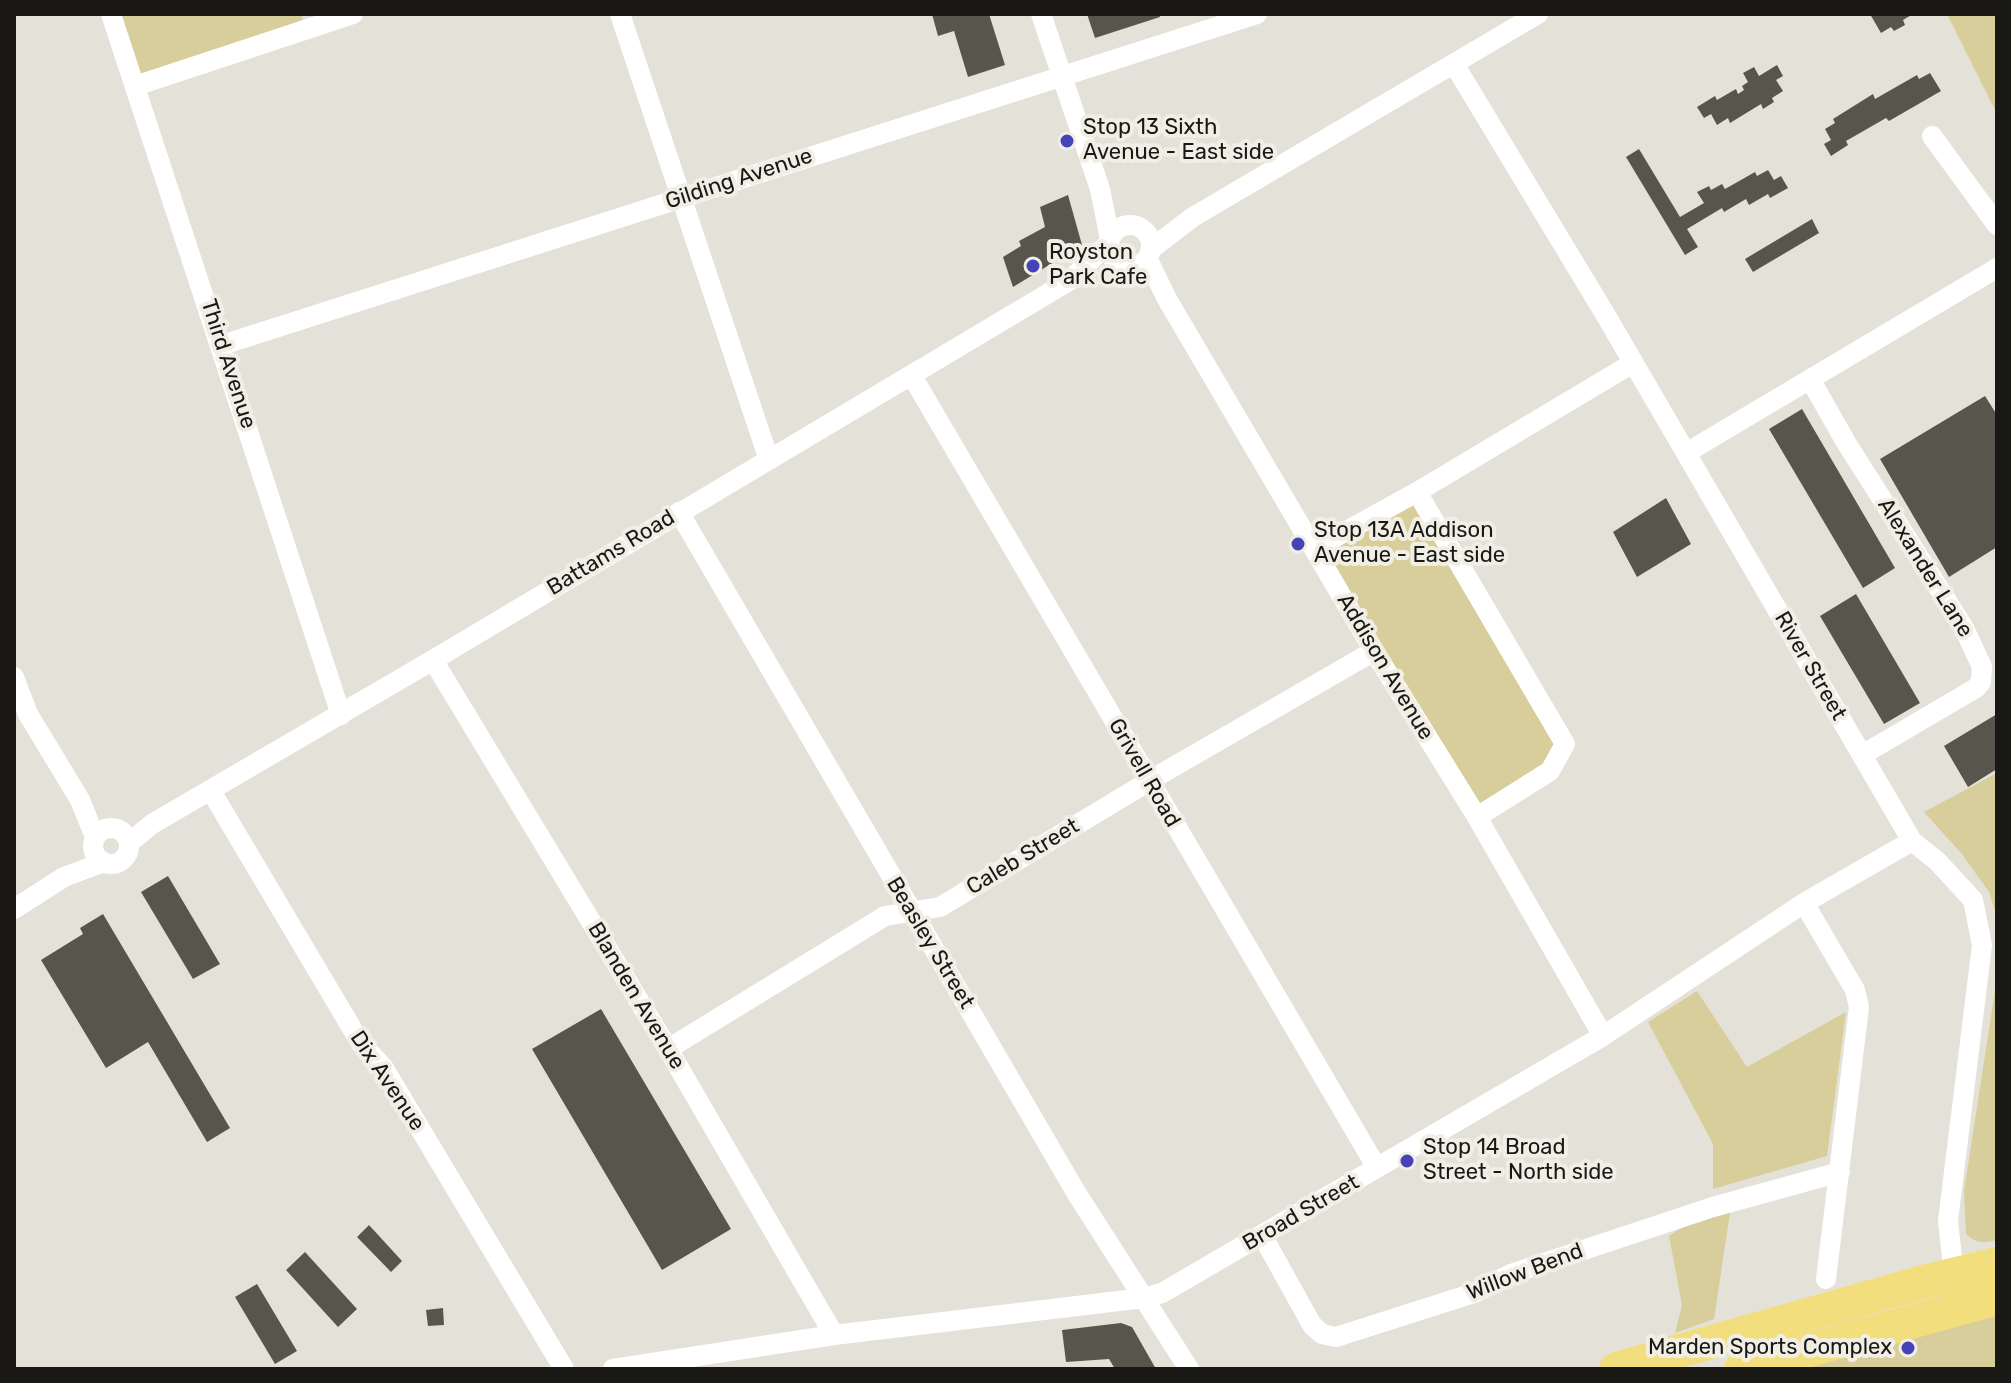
<!DOCTYPE html>
<style>
body{margin:0}
#map{position:relative;width:2011px;height:1383px;overflow:hidden;background:#e4e2d8;font-family:Rubik,sans-serif}
canvas{display:block}
.frame{position:absolute;inset:0;border:16px solid #191814;pointer-events:none}
</style>
<div id="map">
<canvas width="2011" height="1383"></canvas>
<div class="frame"></div>
</div>
<script>
const g = document.querySelector('canvas').getContext('2d');
g.lineJoin = 'round';
function paint(path, color) { g.fillStyle = color; g.fill(path, 'evenodd'); }
function strokePath(path, color, width, dash) { g.strokeStyle = color; g.lineWidth = width; g.lineCap = dash ? 'butt' : 'round'; g.setLineDash(dash || []); g.stroke(path); }
function drawText(font, color, halo, rows, align = 'center') {
  g.font = font + ' Rubik,sans-serif'; g.lineWidth = 8; g.setLineDash([]); g.textBaseline = 'middle'; g.strokeStyle = halo; g.fillStyle = color; for (const [text, x, y, turn = 0] of rows) {
    g.save(); g.translate(x, y); g.rotate((+turn || 0) * Math.PI / 180); g.textAlign = isNaN(turn) ? turn : align; if (halo) g.strokeText(text, 0, 0); g.fillText(text, 0, 0); g.restore();
  }
}
paint(new Path2D(`
 M 111,14 L 301,14 L 306,30 L 135,86 Z
 M 1947,14 L 1997,14 L 1997,114 Z
 M 1417,492 L 1565,744 L 1559,758 L 1477,817 L 1314,549 Z
 M 1997,773 L 1997,917 L 1989,892 L 1961,853 L 1924,812 Z
 M 1997,977 L 1997,1240 C 1985,1243 1976,1244 1966,1234 L 1964,1191 Z
 M 1697,991 L 1747,1067 L 1846,1012 L 1827,1156 L 1713,1189 L 1713,1144 L 1648,1022 Z
 M 1731,1206 L 1714,1319 L 1675,1333 L 1682,1305 L 1669,1236 L 1701,1215 Z
 M 1997,1298 L 1997,1369 L 1741,1369 Z`), '#d8ce9b');
paint(new Path2D(`
 M 932,14 L 989,14 L 1005,65 L 968,77 L 954,31 L 938,36 Z
 M 1087,14 L 1159,14 L 1160,17 L 1095,38 Z
 M 1870,14 L 1913,14 L 1903,20 L 1905,25 L 1894,31 L 1891,27 L 1881,33 Z
 M 1777,65 L 1783,76 L 1776,80 L 1783,91 L 1772,98 L 1774,102 L 1763,109 L 1761,104 L 1730,123 L 1728,118 L 1717,125 L 1711,114 L 1704,118 L 1697,107 L 1715,96 L 1717,100 L 1736,89 L 1738,94 L 1744,90 L 1742,86 L 1748,82 L 1743,73 L 1754,67 L 1759,76 Z
 M 1930,73 L 1941,91 L 1889,121 L 1886,118 L 1846,141 L 1848,145 L 1831,156 L 1824,144 L 1831,140 L 1825,129 L 1835,123 L 1833,119 L 1873,94 L 1875,99 L 1917,75 L 1919,79 Z
 M 1639,149 L 1680,217 L 1704,203 L 1697,192 L 1709,186 L 1711,190 L 1722,184 L 1725,189 L 1755,172 L 1757,176 L 1768,170 L 1774,180 L 1781,176 L 1788,188 L 1770,198 L 1768,194 L 1749,205 L 1746,199 L 1724,212 L 1722,208 L 1687,229 L 1698,247 L 1685,255 L 1626,157 Z
 M 1068,195 L 1082,245 L 1013,287 L 1003,257 L 1021,246 L 1019,241 L 1045,227 L 1040,207 Z
 M 1812,219 L 1819,233 L 1753,272 L 1745,259 Z
 M 1985,396 L 1997,415 L 1997,547 L 1949,577 L 1880,459 Z
 M 1802,409 L 1895,568 L 1863,588 L 1769,429 Z
 M 1666,498 L 1691,544 L 1637,577 L 1613,532 Z
 M 1856,594 L 1920,703 L 1884,724 L 1820,616 Z
 M 1997,714 L 1997,769 L 1968,787 L 1944,746 Z
 M 168,876 L 220,964 L 193,979 L 141,892 Z
 M 103,914 L 230,1128 L 207,1142 L 148,1042 L 106,1068 L 41,960 L 83,934 L 80,928 Z
 M 601,1009 L 731,1229 L 662,1270 L 532,1049 Z
 M 369,1225 L 402,1261 L 391,1272 L 357,1237 Z
 M 305,1252 L 357,1309 L 338,1327 L 286,1270 Z
 M 257,1284 L 297,1351 L 275,1364 L 235,1297 Z
 M 443,1308 L 444,1325 L 428,1326 L 426,1310 Z
 M 1121,1323 L 1132,1327 L 1156,1369 L 1115,1369 L 1109,1359 L 1066,1362 L 1062,1330 Z`), '#57564d');
strokePath(new Path2D(`
 M 111,14 L 341,715
 M 620,14 L 769,460
 M 1041,14 L 1100,189 L 1110,239
 M 1454,64 L 1605,314 L 1912,841 L 1937,861 L 1973,900 L 1982,945 L 1948,1221 L 1955,1285
 M 135,86 L 353,14
 M 1932,136 L 1997,225
 M1109 246a21 21 0 1 1 42 0a21 21 0 1 1-42 0Z
 M 1151,249 L 1193,217 L 1538,14
 M 1147,258 L 1167,299 L 1374,651 L 1477,817 L 1603,1036
 M 222,345 L 1257,14
 M 912,376 L 1377,1168
 M 1810,379 L 1847,444 L 1964,628 L 1982,667 L 1981,682 L 1976,688 L 1862,755
 M 1686,453 L 1997,268
 M 1417,492 L 1565,744 L 1550,771 L 1477,817
 M 679,512 L 1077,1194 L 1189,1369
 M 1314,549 L 1417,492 L 1633,363
 M 433,660 L 668,1049 L 834,1335
 M 14,677 L 28,714 L 80,800 L 95,837
 M 211,791 L 360,1042 L 383,1067 L 564,1369
 M93 846a18 18 0 1 1 36 0a18 18 0 1 1-36 0Z
 M 129,843 L 152,824 L 433,660 L 1069,281 L 1109,243
 M 1804,903 L 1855,990 L 1859,1007 L 1826,1279
 M 14,909 L 64,877 L 104,862
 M 668,1049 L 885,916 L 940,907 L 1161,774 L 1374,651
 M 1262,1235 L 1312,1325 L 1322,1334 L 1336,1337 L 1474,1293 L 1511,1274 L 1713,1207 L 1840,1172
 M 613,1369 L 834,1335 L 1144,1298 L 1162,1293 L 1603,1036 L 1804,903 L 1912,841`), '#fff', 20);
strokePath(new Path2D(`
 M 1616,1369 L 1920,1283 L 1997,1264
 M 1741,1369 L 1997,1298`), '#f2de7c', 34);
for (const [x, y, r, color] of [
 [1067,141,8,"#4642b7"],
 [1033,266,8,"#4642b7"],
 [1298,544,8,"#4642b7"],
 [1407,1161,8,"#4642b7"],
 [1908,1348,8,"#4642b7"]
]) { const dot = new Path2D(); dot.arc(x, y, r, 0, 2 * Math.PI); g.fillStyle = color; g.fill(dot); strokePath(dot, '#f1efe5', 3); }
drawText('22px', '#191814', '#f1efe5', [
 ["Stop 13 Sixth",1083,128],
 ["Avenue - East side",1083,153],
 ["Royston",1049,253],
 ["Park Cafe",1049,278],
 ["Stop 13A Addison",1314,531],
 ["Avenue - East side",1314,556],
 ["Stop 14 Broad",1423,1148],
 ["Street - North side",1423,1173],
 ["Marden Sports Complex",1892,1348,"right"]
], 'left');
drawText('22px', '#191814', '#f1efe5', [
 ["Gilding Avenue",739,179,-18],
 ["Third Avenue",228,364,72],
 ["Battams Road",611,553,-31],
 ["Alexander Lane",1925,568,58],
 ["River Street",1810,666,60],
 ["Addison Avenue",1385,667,59],
 ["Grivell Road",1144,773,60],
 ["Caleb Street",1023,857,-31],
 ["Beasley Street",930,943,59],
 ["Blanden Avenue",636,996,59],
 ["Dix Avenue",387,1081,56],
 ["Broad Street",1301,1213,-30],
 ["Willow Bend",1525,1272,-21]
]);
</script>
